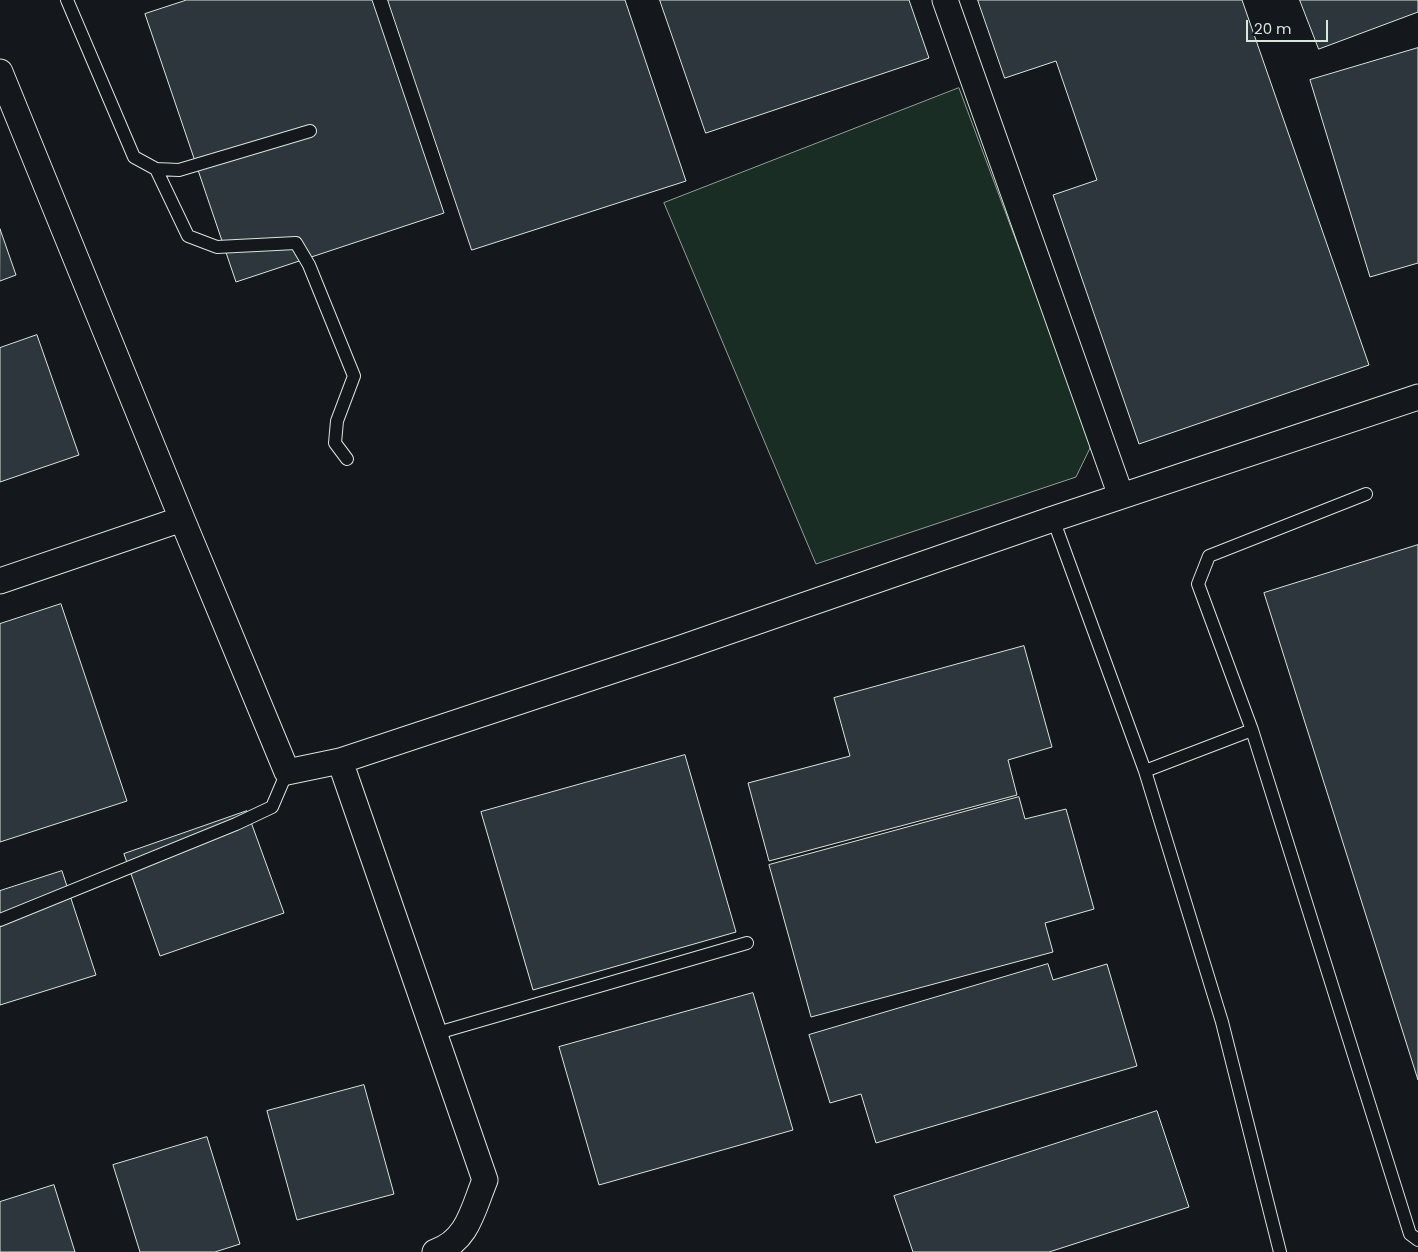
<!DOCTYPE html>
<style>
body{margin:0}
#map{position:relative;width:1418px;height:1252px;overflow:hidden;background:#14181c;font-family:Poppins,sans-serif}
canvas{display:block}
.scale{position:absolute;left:1246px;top:20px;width:82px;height:22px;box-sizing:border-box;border:2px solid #d8e6dc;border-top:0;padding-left:6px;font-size:15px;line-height:18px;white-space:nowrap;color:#d8e6dc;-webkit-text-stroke:4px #14181c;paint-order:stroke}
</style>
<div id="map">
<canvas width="1418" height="1252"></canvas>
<div class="scale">20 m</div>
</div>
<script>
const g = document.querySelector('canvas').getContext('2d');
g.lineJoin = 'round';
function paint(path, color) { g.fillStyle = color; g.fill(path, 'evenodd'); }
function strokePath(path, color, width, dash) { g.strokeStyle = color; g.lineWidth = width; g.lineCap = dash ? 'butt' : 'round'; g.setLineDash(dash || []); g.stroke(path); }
const green = new Path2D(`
 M 959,88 L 1092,444 L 1076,477 L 816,564 L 664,203 Z`);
paint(green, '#1a2d24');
strokePath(green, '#939e99', 1);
const building = new Path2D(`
 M 187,0 L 372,0 L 444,213 L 236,282 L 145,14 Z
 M 388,0 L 625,0 L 686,181 L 472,250 Z
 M 660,0 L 909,0 L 929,58 L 706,133 Z
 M 978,0 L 1242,0 L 1369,365 L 1139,444 L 1053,195 L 1097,180 L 1056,61 L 1005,78 Z
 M 1300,0 L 1418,0 L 1418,12 L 1319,49 Z
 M 1418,48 L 1418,263 L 1370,277 L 1310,80 Z
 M 0,229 L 16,275 L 0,281 Z
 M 37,335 L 79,455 L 0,482 L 0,348 Z
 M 1418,545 L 1418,1080 L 1264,593 Z
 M 61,604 L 127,801 L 0,842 L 0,624 Z
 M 1024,646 L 1052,747 L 1008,760 L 1017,795 L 769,861 L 748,783 L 850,756 L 834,698 Z
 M 685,755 L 736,932 L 533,990 L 481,812 Z
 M 1019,797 L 1025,819 L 1066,809 L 1094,909 L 1045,923 L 1053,952 L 811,1017 L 769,865 Z
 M 247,811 L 284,913 L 160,956 L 124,854 Z
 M 62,871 L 96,975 L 0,1005 L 0,891 Z
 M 1048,964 L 1053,980 L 1107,964 L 1137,1066 L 876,1143 L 861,1094 L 830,1103 L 809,1035 Z
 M 753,993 L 793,1130 L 599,1185 L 559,1047 Z
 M 364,1085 L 394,1194 L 297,1220 L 267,1111 Z
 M 1157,1111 L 1189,1207 L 1049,1252 L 913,1252 L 894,1196 Z
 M 207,1137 L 240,1244 L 215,1252 L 140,1252 L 113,1165 Z
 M 54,1185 L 75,1252 L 0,1252 L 0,1202 Z`);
paint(building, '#2c363c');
strokePath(building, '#d8e6dc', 1);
const lane = new Path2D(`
 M 67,0 L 134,157 L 156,169 L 179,170 L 310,131
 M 156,169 L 188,236 L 217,247 L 296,243 L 309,265 L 354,376 L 337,421 L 335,443 L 347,459
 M 1053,519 L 1145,771 L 1222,1022 L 1280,1252
 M 1252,730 L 1198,584 L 1209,556 L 1366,494
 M 1145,771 L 1252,730 L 1410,1234 L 1418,1240
 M 0,920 L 236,824 L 272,807 L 287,772
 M 434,1034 L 747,943`);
const street = new Path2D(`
 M 945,0 L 1121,496
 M 0,72 L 182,519 L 287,772 L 340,761 L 678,649 L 1053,519 L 1418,397
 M 0,581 L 182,519
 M 340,761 L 485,1180 C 473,1209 468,1241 435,1252`);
strokePath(lane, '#d8e6dc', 14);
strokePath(street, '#d8e6dc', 27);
strokePath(lane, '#14181c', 12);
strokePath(street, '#14181c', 25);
</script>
